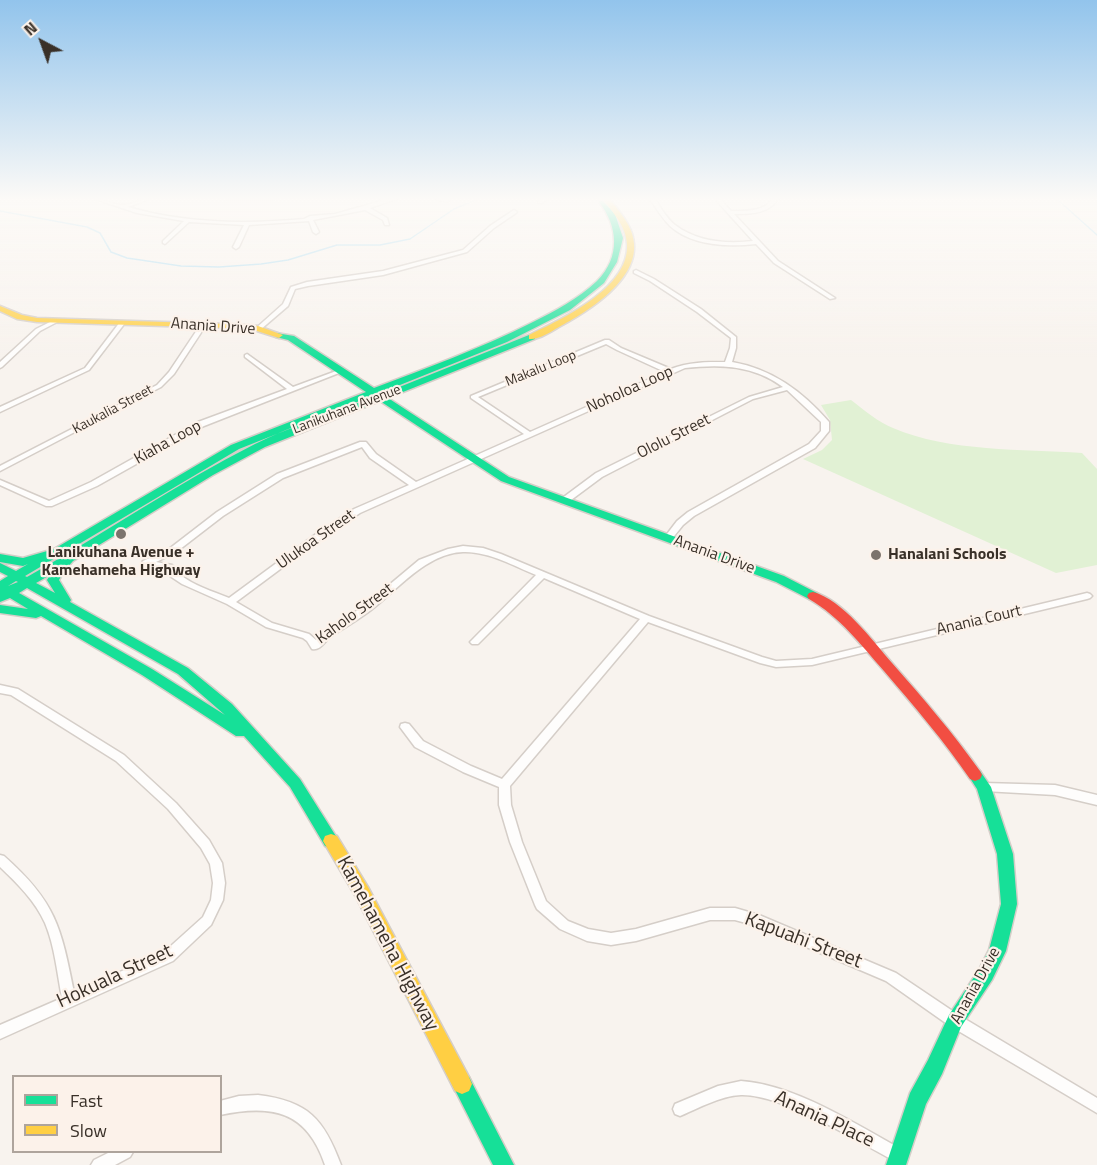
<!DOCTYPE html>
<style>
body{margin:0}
#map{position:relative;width:1097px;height:1165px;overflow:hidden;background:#f8f3ee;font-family:"Titillium Web",sans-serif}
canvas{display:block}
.legend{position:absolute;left:12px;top:1075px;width:210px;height:78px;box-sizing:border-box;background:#fcf2ea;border:2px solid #aea49c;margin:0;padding:8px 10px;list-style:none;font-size:18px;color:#393028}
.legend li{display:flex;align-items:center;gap:12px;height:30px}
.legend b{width:30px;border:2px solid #aea49c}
.north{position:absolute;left:12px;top:12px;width:60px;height:60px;-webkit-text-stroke:4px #fcf2ea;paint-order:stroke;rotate:319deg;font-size:16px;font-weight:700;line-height:24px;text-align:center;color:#393028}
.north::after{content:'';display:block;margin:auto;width:21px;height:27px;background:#393028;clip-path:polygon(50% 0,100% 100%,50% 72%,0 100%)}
</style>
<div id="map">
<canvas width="1097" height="1165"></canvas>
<ul class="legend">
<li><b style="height:8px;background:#16e098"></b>Fast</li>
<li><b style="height:8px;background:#ffcf43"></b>Slow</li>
</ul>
<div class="north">N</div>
</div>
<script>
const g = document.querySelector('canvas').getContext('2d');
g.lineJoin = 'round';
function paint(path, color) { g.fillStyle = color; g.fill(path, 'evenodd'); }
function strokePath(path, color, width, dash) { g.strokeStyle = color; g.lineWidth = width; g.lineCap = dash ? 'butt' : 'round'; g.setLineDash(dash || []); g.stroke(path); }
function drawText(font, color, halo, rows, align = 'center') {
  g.font = font + ' "Titillium Web",sans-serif'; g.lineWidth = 4.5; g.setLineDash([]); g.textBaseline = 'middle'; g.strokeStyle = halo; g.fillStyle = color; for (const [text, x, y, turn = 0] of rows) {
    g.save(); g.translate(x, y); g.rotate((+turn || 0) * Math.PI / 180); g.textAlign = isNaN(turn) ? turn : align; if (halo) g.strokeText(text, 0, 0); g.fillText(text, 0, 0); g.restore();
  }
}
paint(new Path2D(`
 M 851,400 C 864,410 878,422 893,428 C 949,452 1023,449 1082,453 L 1097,469 L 1097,565 L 1056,573 L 803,459 L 822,450 L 832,440 L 830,420 L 821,405 Z`), '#e1f1d4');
strokePath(new Path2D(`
 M 1057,199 L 1097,235
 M 0,211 L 87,227 L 100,233 L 111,252 L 127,258 L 181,266 L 219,267 L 261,264 L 288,260 L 337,245 L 380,245 L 410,239 L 454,209 L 478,199`), '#b1ddf1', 1.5);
const street = new Path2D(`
 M 95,199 C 105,199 116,206 125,205 C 133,204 140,199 149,199 L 128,207 C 186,224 246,224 304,219 L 310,216 L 335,214 L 388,199 L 396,199 L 370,208 L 387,218 L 389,225 L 385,225 L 383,220 L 365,210 L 313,220 L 319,232 L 316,234 L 313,232 L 309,221 L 249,225 L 239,247 L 236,249 L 233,247 L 244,225 L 189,222 L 165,244 L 163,243 L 163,241 L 184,221 L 137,213 Z
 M 227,199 L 275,199 L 273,200 L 229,200 Z
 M 437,199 L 446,199 L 449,201 L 447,202 Z
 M 541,199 L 547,199 L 542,203 L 538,203 L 538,201 Z
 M 650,199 L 655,199 C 661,208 667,219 675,225 C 697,242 727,244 753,241 L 715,199 L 720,199 L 731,211 C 746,211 763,212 773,199 L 778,199 C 768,214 751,214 734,214 L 778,261 L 835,298 L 830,299 L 774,263 L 756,244 C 728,247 692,246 670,226 C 662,218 656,208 650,199 Z
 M 514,210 L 517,212 L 516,213 L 494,228 L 467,252 L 383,275 L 308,286 L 295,289 L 288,306 L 260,330 L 255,329 L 283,304 L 291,287 L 307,282 L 383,271 L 463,250 L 490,226 Z
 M 636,270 L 654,279 L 701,309 L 736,337 L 736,348 L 732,362 C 772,369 802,391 829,422 L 829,431 L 815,448 L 694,516 L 683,525 L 671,540 L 665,540 L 664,538 L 677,521 L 688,512 L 809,444 L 821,431 L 821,422 L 787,390 L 753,399 L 602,477 L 567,503 L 561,503 L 560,501 L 561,499 L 596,473 L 749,397 L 783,387 C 753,365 721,364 685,368 L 360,513 L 322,538 L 236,602 L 272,623 L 309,634 L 316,640 L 322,634 L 364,606 L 419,560 L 448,549 L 463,546 L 483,548 L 501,554 L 649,616 L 762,657 L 776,661 L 812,659 L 1087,593 L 1090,594 L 1092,596 L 1090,598 L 1087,599 L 812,665 L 776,667 L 760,663 L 648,622 L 510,786 L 511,805 L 522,842 L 546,901 L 568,921 L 588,929 L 611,933 L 636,929 L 710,908 L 735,908 L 759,915 L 896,973 L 960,1016 L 1097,1098 L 1097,1113 L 950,1026 L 886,981 L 757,926 L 735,920 L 710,920 L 636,941 L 611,945 L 587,941 L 560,929 L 537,909 L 535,905 L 510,842 L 499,805 L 499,787 L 463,772 L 415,747 L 400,727 L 401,724 L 405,723 L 409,724 L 423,741 L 471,766 L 502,779 L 640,619 L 544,578 L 478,644 L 472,644 L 470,642 L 472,640 L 536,575 C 514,566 488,551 463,552 C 427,553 398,589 371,610 C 359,619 346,627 333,635 C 325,640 321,651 312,649 L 307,641 L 303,638 L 266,627 L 227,604 L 182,584 L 170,576 L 166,569 L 146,566 L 142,563 L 143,561 L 169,549 L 217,512 L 277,474 L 360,442 L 366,442 L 376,454 L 416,482 L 524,434 L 471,398 L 471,396 L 605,340 L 609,340 L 621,348 L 671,369 C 688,362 706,362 725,362 L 730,348 L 731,338 L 697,312 L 650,281 L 634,273 L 634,271 ZM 606,344 L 617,350 L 665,372 L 530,432 L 478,397 ZM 362,447 L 370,458 L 409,485 L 354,509 L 316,534 L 229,598 C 210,590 183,583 172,565 L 156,562 L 175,553 L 223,516 L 283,478 Z
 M 54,320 L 59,321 L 40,331 L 2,367 L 0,368 L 0,362 L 36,329 Z
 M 120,322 L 125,323 L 89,370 L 0,412 L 0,407 L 85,368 Z
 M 201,324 L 206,325 L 174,374 L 161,387 L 0,471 L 0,466 L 157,385 L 169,372 Z
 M 247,354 L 293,387 L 339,370 L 341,369 L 344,371 L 204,426 L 97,486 L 52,506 L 46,506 L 0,485 L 0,480 L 49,501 L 91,482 L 198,422 L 287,389 L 245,357 L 245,355 Z
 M 0,685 L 18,689 L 124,755 L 176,803 L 209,840 L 222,863 L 225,883 L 223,900 L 211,925 L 173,961 L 0,1039 L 0,1025 L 62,998 C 57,973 55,947 45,923 C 35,901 18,884 0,867 L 0,855 L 4,856 C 56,902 61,927 74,992 L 163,953 L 203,917 L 211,900 L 213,883 L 210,864 L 201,848 L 168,809 L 116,761 L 11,695 L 0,693 Z
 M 984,783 L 1055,785 L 1097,795 L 1097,805 L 1055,795 L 984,791 L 980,790 L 978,787 L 980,784 Z
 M 741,1081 C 796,1085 855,1124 903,1150 L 906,1155 L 903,1160 L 898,1163 L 893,1160 C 855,1140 782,1094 741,1095 C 720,1096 699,1108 680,1116 L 675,1114 L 673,1109 L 675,1104 L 718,1086 Z
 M 258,1095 C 308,1101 324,1119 341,1165 L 325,1165 C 307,1111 272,1104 220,1115 L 220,1101 L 239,1096 Z
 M 110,1152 L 133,1152 L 130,1157 L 115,1165 L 91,1165 L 94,1160 Z`);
const fast = new Path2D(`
 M 602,200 L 615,214 L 623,238 L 617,262 L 604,283 L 570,310 L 507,342 L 380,393 L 382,394 L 529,335 L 535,335 L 535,339 L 388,398 L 509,477 L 784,576 L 817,593 L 819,596 L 817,599 L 809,599 L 776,582 L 501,481 L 380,401 L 265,447 L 213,475 L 73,561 L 64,571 L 59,580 L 71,600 L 70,602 L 188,668 L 232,704 L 300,779 L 339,841 L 337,846 L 331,848 L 325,846 L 290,787 L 244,736 L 236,736 L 142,675 L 41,616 L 36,618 L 0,613 L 0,605 L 28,609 L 10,598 L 0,602 L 0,581 L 8,576 L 0,572 L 0,563 L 16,571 L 28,564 L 23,566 L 0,562 L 0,554 L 23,558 L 54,549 L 231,445 L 366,392 L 288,340 L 276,337 L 276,333 L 294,336 L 374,388 C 427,368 481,348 531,323 C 555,311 578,299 597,281 C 621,257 618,226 599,202 ZM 372,396 L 374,397 C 335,412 293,425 255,444 C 177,483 104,534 27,577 L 25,576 L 239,449 ZM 50,575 L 47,580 L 55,593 L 36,583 ZM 16,581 L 18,582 L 8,586 ZM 27,588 L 178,674 L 225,715 L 152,669 L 19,593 Z
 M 975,769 L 980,771 L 991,787 L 1013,854 L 1017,904 L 1006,951 L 992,980 L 961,1027 L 942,1074 L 926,1104 L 906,1165 L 886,1165 L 910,1093 L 928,1060 L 949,1015 L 980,968 L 989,950 L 1001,904 L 997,854 L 977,789 L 968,775 L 970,771 Z
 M 462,1074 L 469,1077 L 514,1165 L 493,1165 L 452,1084 L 455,1077 Z`);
const slow = new Path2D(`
 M 603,199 L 610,199 C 620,213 633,226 634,244 C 637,281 587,312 559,327 C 550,332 539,340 529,339 L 529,335 C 562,319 630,288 627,244 C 626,226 613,213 603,199 Z
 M 0,306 L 22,315 L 37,318 L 228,324 L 258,326 L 283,335 L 279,338 L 257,331 L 228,328 L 37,322 L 17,319 L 0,311 Z
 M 331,834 L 337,836 L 368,887 L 469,1077 L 472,1084 L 469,1091 L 462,1094 L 455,1091 L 356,897 L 323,841 L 325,836 Z`);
const jam = new Path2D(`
 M 813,592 C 843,600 872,640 892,663 C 923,698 953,733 980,771 L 982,775 L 980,779 L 975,781 L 970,779 C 944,741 914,706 884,671 C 861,645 840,617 809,599 L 807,596 L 809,593 Z`);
strokePath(street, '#d5cec8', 3);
strokePath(fast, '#d5cec8', 3);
strokePath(slow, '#d5cec8', 3);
strokePath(jam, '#d5cec8', 3);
paint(street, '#fefdfc');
paint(fast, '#16e098');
paint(slow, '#ffcf43');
paint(jam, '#f24e42');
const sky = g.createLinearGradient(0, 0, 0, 362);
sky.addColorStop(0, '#92c4ec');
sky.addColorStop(0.55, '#fcfaf7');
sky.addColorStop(1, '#fcfaf700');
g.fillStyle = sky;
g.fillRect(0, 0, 1097, 362);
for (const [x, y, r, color] of [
 [121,534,6,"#7c746d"],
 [876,555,6,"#7c746d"]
]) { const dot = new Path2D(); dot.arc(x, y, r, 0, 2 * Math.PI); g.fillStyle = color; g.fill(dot); strokePath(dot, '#fcf2ea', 2); }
drawText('14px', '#393028', '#fcf2ea', [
 ["Makalu Loop",541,369,-22],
 ["Kaukalia Street",113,410,-28],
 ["Lanikuhana Avenue",347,410,-21]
]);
drawText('16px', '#393028', '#fcf2ea', [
 ["Anania Drive",213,327,4],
 ["Noholoa Loop",630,390,-24],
 ["Ololu Street",674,437,-27],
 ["Kiaha Loop",168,443,-29],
 ["Ulukoa Street",316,540,-35],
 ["Anania Drive",714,555,20],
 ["Kaholo Street",355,614,-36],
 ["Anania Court",979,621,-13],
 ["Anania Drive",976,986,-61]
]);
drawText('bold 16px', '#393028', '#fcf2ea', [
 ["Lanikuhana Avenue +",121,553],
 ["Kamehameha Highway",121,571],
 ["Hanalani Schools",888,555,"left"]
]);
drawText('20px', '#393028', '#fcf2ea', [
 ["Kapuahi Street",803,941,21],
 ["Kamehameha Highway",387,944,62],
 ["Hokuala Street",115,977,-25],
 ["Anania Place",824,1120,25]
]);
</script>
